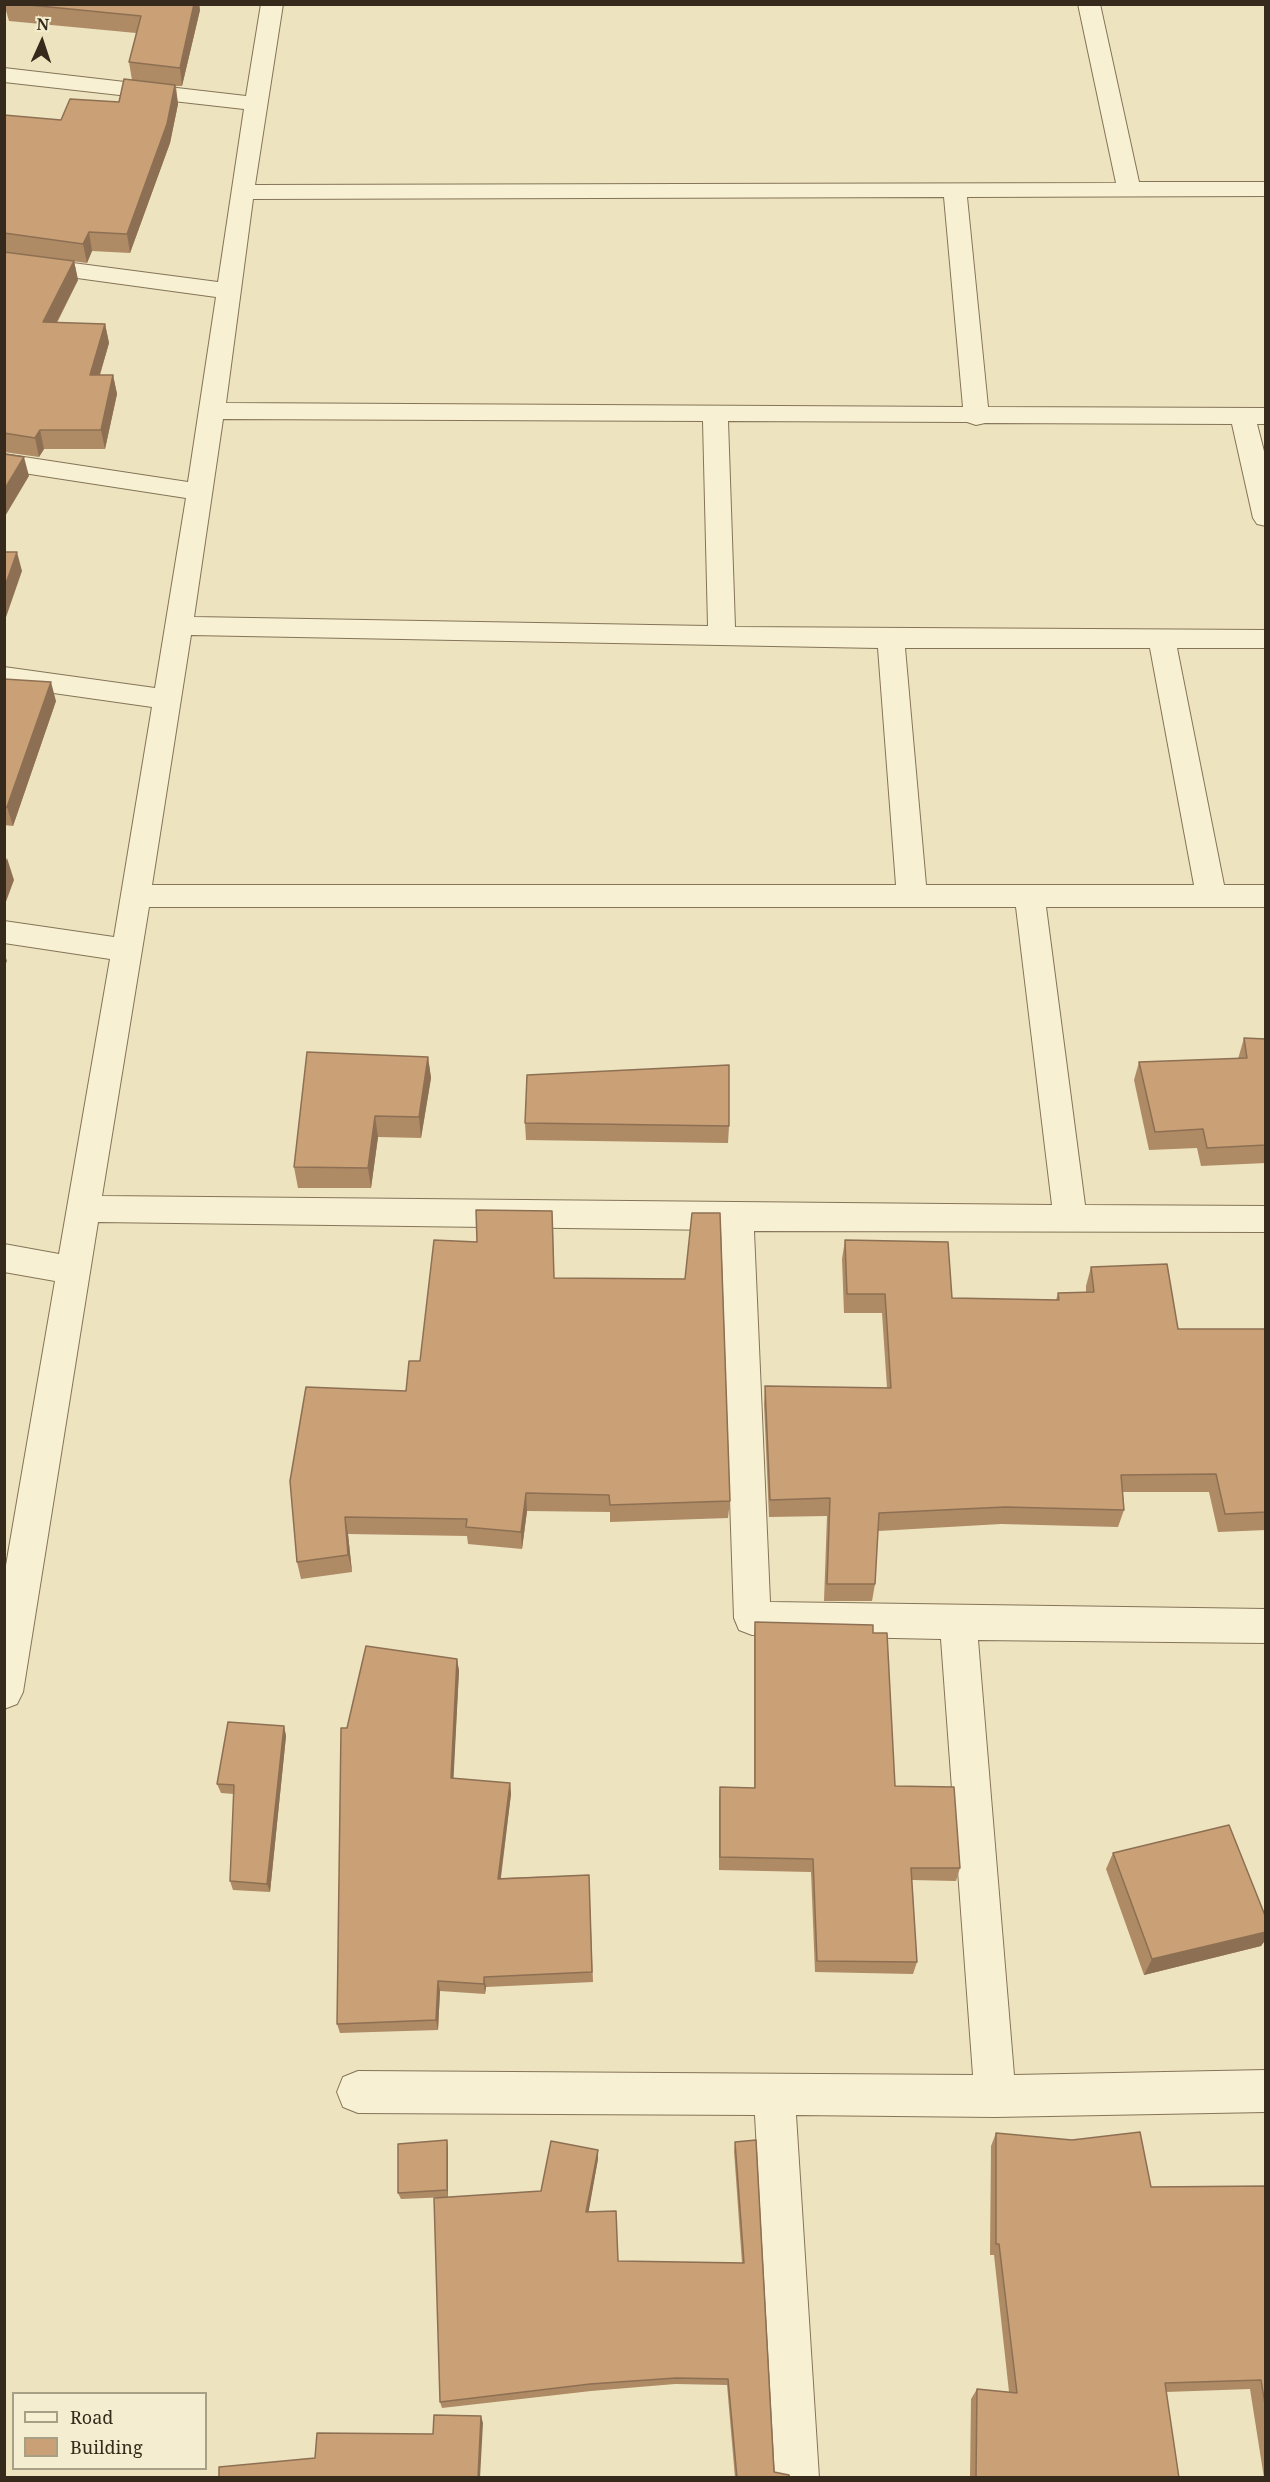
<!DOCTYPE html>
<style>
body{margin:0}
#map{position:relative;width:1270px;height:2482px;overflow:hidden;background:#ede3bf;font-family:"Noto Serif",serif}
canvas{display:block}
.frame{position:absolute;inset:0;border:6px solid #352a1c;pointer-events:none}
.legend{position:absolute;left:12px;top:2392px;width:195px;height:78px;box-sizing:border-box;background:#f4edcf;border:2px solid #a89f87;margin:0;padding:8px 10px;list-style:none;font-size:18px;color:#352a1c}
.legend li{display:flex;align-items:center;gap:12px;height:30px}
.legend b{width:30px;border:2px solid #a89f87}
.north{position:absolute;left:12px;top:12px;width:60px;height:60px;-webkit-text-stroke:4px #f4edcf;paint-order:stroke;rotate:3deg;font-size:16px;font-weight:700;line-height:24px;text-align:center;color:#352a1c}
.north::after{content:'';display:block;margin:auto;width:21px;height:27px;background:#352a1c;clip-path:polygon(50% 0,100% 100%,50% 72%,0 100%)}
</style>
<div id="map">
<canvas width="1270" height="2482"></canvas>
<div class="frame"></div>
<ul class="legend">
<li><b style="height:8px;background:#f8f0d2"></b>Road</li>
<li><b style="height:16px;background:#caa076"></b>Building</li>
</ul>
<div class="north">N</div>
</div>
<script>
const g = document.querySelector('canvas').getContext('2d');
g.lineJoin = 'round';
function strokePath(path, color, width, dash) { g.strokeStyle = color; g.lineWidth = width; g.lineCap = dash ? 'butt' : 'round'; g.setLineDash(dash || []); g.stroke(path); }
function paint(path, color) { g.fillStyle = color; g.fill(path, 'evenodd'); }
const minor = new Path2D(`
 M 261,4 L 283,4 L 255,185 L 1116,183 L 1078,4 L 1100,4 L 1139,182 L 1266,182 L 1266,196 L 967,197 L 988,407 L 1266,408 L 1266,424 L 1257,424 L 1266,459 L 1266,526 L 1257,524 L 1253,518 L 1232,424 L 985,423 L 976,425 L 967,422 L 728,421 L 735,627 L 1266,630 L 1266,648 L 1177,648 L 1224,885 L 1266,885 L 1266,907 L 1046,907 L 1085,1205 L 1266,1206 L 1266,1232 L 754,1231 L 770,1602 L 1266,1609 L 1266,1643 L 978,1640 L 1014,2075 L 1266,2070 L 1266,2112 L 995,2117 L 796,2115 L 819,2478 L 775,2478 L 755,2115 L 358,2113 L 343,2107 L 337,2092 L 343,2077 L 358,2071 L 973,2075 L 941,1639 L 752,1635 L 739,1630 L 734,1618 L 721,1230 L 98,1222 L 23,1692 L 17,1704 L 4,1709 L 4,1577 L 55,1281 L 4,1272 L 4,1244 L 59,1254 L 110,959 L 4,943 L 4,921 L 114,937 L 152,707 L 4,686 L 4,667 L 155,688 L 186,498 L 4,470 L 4,454 L 188,482 L 216,297 L 4,268 L 4,254 L 218,282 L 244,109 L 4,82 L 4,68 L 246,96 ZM 944,197 L 963,407 L 226,403 L 253,199 ZM 223,419 L 703,421 L 708,626 L 194,617 ZM 191,635 L 878,648 L 896,885 L 152,885 ZM 905,648 L 1150,648 L 1194,885 L 926,885 ZM 149,907 L 1016,907 L 1052,1205 L 102,1196 Z`);
strokePath(minor, '#857458', 2);
paint(minor, '#f8f0d2');
paint(new Path2D(`
 M 4,4 L 199,4 L 200,10 L 182,86 L 176,86 L 178,104 L 170,143 L 130,253 L 92,251 L 87,263 L 4,252 L 4,115 L 61,120 L 119,102 L 132,80 L 129,62 L 136,33 L 9,21 Z
 M 4,252 L 74,261 L 78,280 L 57,323 L 105,324 L 109,343 L 100,375 L 113,375 L 117,394 L 105,449 L 44,449 L 39,457 L 4,452 Z
 M 4,679 L 56,701 L 13,826 L 4,825 Z
 M 1244,1038 L 1266,1039 L 1266,1163 L 1201,1166 L 1197,1148 L 1149,1150 L 1134,1080 L 1139,1062 L 1238,1059 Z
 M 428,1057 L 431,1078 L 421,1138 L 378,1137 L 371,1188 L 298,1188 L 294,1167 Z
 M 525,1123 L 729,1126 L 728,1143 L 526,1140 Z
 M 553,1230 L 554,1278 L 730,1501 L 728,1518 L 610,1522 L 610,1512 L 527,1511 L 522,1549 L 468,1544 L 467,1536 L 348,1534 L 352,1572 L 301,1579 L 297,1562 L 406,1391 L 420,1361 L 477,1242 Z
 M 845,1240 L 952,1298 L 1056,1300 L 1058,1293 L 1086,1292 L 1086,1286 L 1091,1267 L 1178,1329 L 1266,1329 L 1266,1530 L 1218,1532 L 1209,1492 L 1123,1492 L 1124,1510 L 1118,1527 L 1001,1524 L 878,1531 L 875,1584 L 872,1601 L 824,1601 L 827,1516 L 769,1517 L 764,1404 L 765,1386 L 887,1388 L 882,1313 L 844,1313 L 842,1259 Z
 M 755,1622 L 873,1633 L 895,1786 L 960,1868 L 956,1881 L 912,1880 L 917,1962 L 913,1974 L 815,1972 L 811,1872 L 719,1870 L 719,1800 L 720,1787 L 754,1788 L 754,1637 Z
 M 457,1659 L 459,1671 L 453,1778 L 510,1783 L 511,1794 L 501,1878 L 589,1875 L 593,1982 L 486,1987 L 485,1994 L 440,1991 L 438,2030 L 340,2033 L 337,2024 L 347,1728 Z
 M 284,1726 L 286,1736 L 270,1892 L 233,1890 L 230,1881 L 234,1794 L 221,1793 L 217,1784 Z
 M 1113,1853 L 1266,1918 L 1266,1939 L 1261,1946 L 1144,1975 L 1106,1869 Z
 M 996,2133 L 1151,2187 L 1266,2186 L 1266,2478 L 1264,2478 L 1250,2389 L 1166,2392 L 1179,2478 L 970,2478 L 971,2399 L 977,2389 L 1009,2392 L 994,2255 L 990,2255 L 991,2146 Z
 M 735,2142 L 774,2472 L 790,2478 L 735,2478 L 727,2385 L 675,2384 L 591,2391 L 442,2408 L 440,2402 L 541,2191 L 598,2159 L 588,2212 L 618,2261 L 742,2263 L 734,2151 Z
 M 448,2147 L 448,2197 L 401,2199 L 398,2193 Z`), '#ae8a65');
paint(new Path2D(`
 M 194,4 L 199,4 L 200,10 L 182,86 L 180,68 Z
 M 175,85 L 178,104 L 170,143 L 130,253 L 127,234 Z
 M 89,232 L 92,251 L 87,263 L 83,244 Z
 M 74,261 L 78,280 L 47,341 L 43,322 Z
 M 105,324 L 109,343 L 94,394 L 90,375 Z
 M 113,375 L 117,394 L 105,449 L 101,430 Z
 M 40,430 L 44,449 L 39,457 L 35,438 Z
 M 24,457 L 29,476 L 4,518 L 4,490 Z
 M 17,552 L 22,571 L 4,623 L 4,589 Z
 M 51,682 L 56,701 L 13,826 L 7,807 Z
 M 7,858 L 14,880 L 4,907 L 4,865 Z
 M 4,952 L 7,961 L 4,967 Z
 M 428,1057 L 431,1078 L 421,1138 L 419,1117 Z
 M 375,1116 L 378,1137 L 371,1188 L 368,1168 Z
 M 526,1493 L 527,1511 L 522,1549 L 521,1532 Z
 M 345,1517 L 348,1534 L 352,1572 L 348,1555 Z
 M 457,1659 L 459,1671 L 453,1789 L 451,1778 Z
 M 284,1726 L 286,1736 L 270,1892 L 267,1884 Z
 M 510,1783 L 511,1794 L 499,1889 L 498,1879 Z
 M 1266,1932 L 1266,1939 L 1261,1946 L 1144,1975 L 1152,1959 Z
 M 484,1977 L 486,1987 L 485,1994 L 484,1984 Z
 M 438,1981 L 440,1991 L 438,2030 L 436,2020 Z
 M 447,2140 L 448,2147 L 448,2197 L 447,2190 Z
 M 598,2150 L 598,2159 L 587,2221 L 586,2212 Z
 M 481,2416 L 483,2423 L 480,2478 L 478,2478 Z`), '#8d7053');
const building = new Path2D(`
 M 19,4 L 194,4 L 180,68 L 129,62 L 141,16 Z
 M 124,79 L 175,85 L 167,124 L 127,234 L 89,232 L 83,244 L 4,233 L 4,115 L 61,120 L 70,99 L 119,102 Z
 M 4,252 L 74,261 L 43,322 L 105,324 L 90,375 L 113,375 L 101,430 L 40,430 L 35,438 L 4,433 Z
 M 4,454 L 24,457 L 4,490 Z
 M 4,552 L 17,552 L 4,589 Z
 M 4,679 L 51,682 L 7,807 L 4,807 Z
 M 1244,1038 L 1266,1039 L 1266,1145 L 1207,1148 L 1203,1129 L 1155,1132 L 1139,1062 L 1247,1058 Z
 M 307,1052 L 428,1057 L 419,1117 L 375,1116 L 368,1168 L 294,1167 Z
 M 729,1065 L 729,1126 L 525,1123 L 527,1075 Z
 M 476,1210 L 552,1211 L 554,1278 L 685,1279 L 692,1213 L 720,1213 L 730,1501 L 610,1505 L 609,1495 L 526,1493 L 521,1532 L 466,1527 L 467,1519 L 345,1517 L 348,1555 L 297,1562 L 290,1481 L 306,1387 L 406,1391 L 409,1361 L 420,1361 L 434,1240 L 477,1242 Z
 M 845,1240 L 948,1242 L 952,1298 L 1059,1300 L 1058,1293 L 1094,1292 L 1091,1267 L 1167,1264 L 1178,1329 L 1266,1329 L 1266,1512 L 1225,1514 L 1216,1474 L 1121,1475 L 1124,1510 L 1005,1507 L 879,1513 L 875,1584 L 827,1584 L 830,1498 L 770,1500 L 765,1386 L 891,1388 L 885,1294 L 847,1294 Z
 M 755,1622 L 873,1625 L 873,1633 L 887,1633 L 895,1786 L 954,1787 L 960,1868 L 911,1868 L 917,1962 L 817,1961 L 813,1859 L 720,1857 L 720,1787 L 755,1788 Z
 M 366,1646 L 457,1659 L 451,1778 L 510,1783 L 498,1879 L 589,1875 L 592,1972 L 484,1977 L 484,1984 L 438,1981 L 436,2020 L 337,2024 L 341,1728 L 347,1728 Z
 M 228,1722 L 284,1726 L 267,1884 L 230,1881 L 234,1785 L 217,1784 Z
 M 1229,1825 L 1266,1918 L 1266,1932 L 1152,1959 L 1113,1853 Z
 M 1140,2132 L 1151,2187 L 1266,2186 L 1266,2410 L 1261,2380 L 1165,2383 L 1179,2478 L 976,2478 L 977,2389 L 1017,2393 L 999,2244 L 996,2244 L 996,2133 L 1072,2140 Z
 M 447,2140 L 447,2190 L 398,2193 L 398,2144 Z
 M 756,2140 L 774,2472 L 789,2475 L 790,2478 L 737,2478 L 728,2379 L 676,2378 L 590,2384 L 440,2402 L 434,2198 L 541,2191 L 551,2141 L 598,2150 L 586,2212 L 616,2211 L 618,2261 L 744,2263 L 735,2142 Z
 M 434,2415 L 481,2416 L 478,2478 L 219,2478 L 219,2467 L 315,2458 L 317,2433 L 433,2434 Z`);
paint(building, '#caa076');
strokePath(building, '#8d7053', 1.5);
</script>
